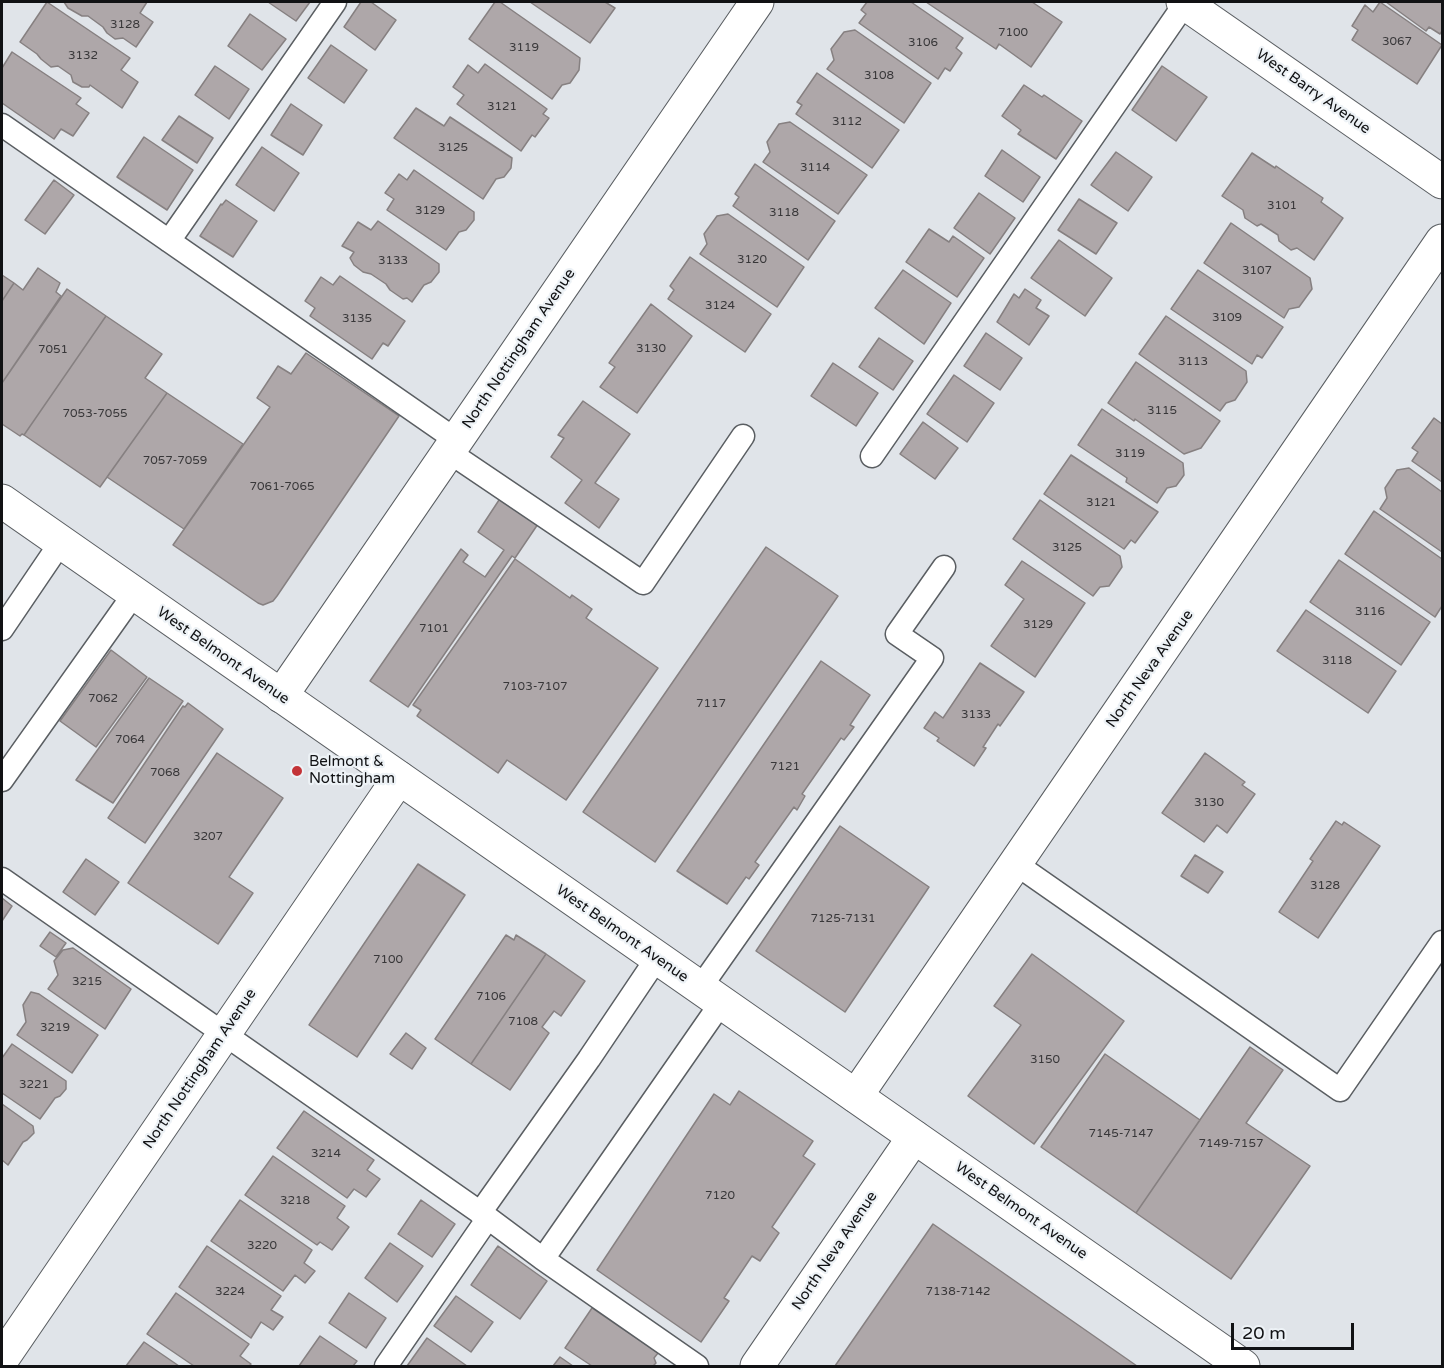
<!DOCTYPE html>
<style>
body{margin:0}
#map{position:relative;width:1444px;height:1368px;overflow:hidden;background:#e0e4e9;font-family:"Varela Round",sans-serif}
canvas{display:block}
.frame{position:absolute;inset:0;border:3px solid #111214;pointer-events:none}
.scale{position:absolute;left:1231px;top:1323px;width:123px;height:27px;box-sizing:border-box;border:3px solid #111214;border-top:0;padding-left:8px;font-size:18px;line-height:21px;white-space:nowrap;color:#111214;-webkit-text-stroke:4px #edf2f6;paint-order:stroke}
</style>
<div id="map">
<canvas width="1444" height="1368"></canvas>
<div class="frame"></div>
<div class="scale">20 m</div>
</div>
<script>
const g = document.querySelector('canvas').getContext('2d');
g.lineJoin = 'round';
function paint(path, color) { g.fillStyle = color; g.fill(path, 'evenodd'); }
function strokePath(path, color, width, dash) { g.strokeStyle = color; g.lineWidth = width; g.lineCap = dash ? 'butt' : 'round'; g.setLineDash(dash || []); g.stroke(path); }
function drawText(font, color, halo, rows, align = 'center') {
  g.font = font + ' "Varela Round",sans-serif'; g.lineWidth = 4.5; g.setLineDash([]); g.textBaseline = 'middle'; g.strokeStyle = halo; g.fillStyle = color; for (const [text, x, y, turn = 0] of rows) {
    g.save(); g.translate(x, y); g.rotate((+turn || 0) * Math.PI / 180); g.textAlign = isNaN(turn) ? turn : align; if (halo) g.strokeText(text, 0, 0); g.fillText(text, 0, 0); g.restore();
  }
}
const building = new Path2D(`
 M 47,2 L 130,58 L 121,70 L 138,82 L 122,108 L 90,85 L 89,87 L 82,87 L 73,82 L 71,75 L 58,66 L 51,67 L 41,59 L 37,54 L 20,42 Z
 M 64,2 L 147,2 L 140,13 L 153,22 L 136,47 L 123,38 L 115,39 L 107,33 L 103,27 L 88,16 L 82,16 L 68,8 Z
 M 268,2 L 310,2 L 296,21 Z
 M 361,2 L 371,2 L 396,20 L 375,50 L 344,27 Z
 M 495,2 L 500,2 L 580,58 L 579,70 L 570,83 L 562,85 L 552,99 L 469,39 Z
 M 530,2 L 605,2 L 615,8 L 590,43 Z
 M 867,2 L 911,2 L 963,38 L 956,48 L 962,53 L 950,71 L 945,68 L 938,79 L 859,23 L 866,14 L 861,10 Z
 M 926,2 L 1032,2 L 1062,22 L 1031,67 L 999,44 L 996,49 Z
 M 1380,2 L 1442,45 L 1417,84 L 1352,40 L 1358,30 L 1352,26 L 1365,5 L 1373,12 Z
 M 1386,2 L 1442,2 L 1442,31 L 1440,34 L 1429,27 L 1426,31 Z
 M 250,14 L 286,39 L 262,70 L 228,46 Z
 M 855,30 L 931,83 L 904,123 L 827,69 L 834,60 L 831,49 L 844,32 Z
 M 331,45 L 367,70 L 344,103 L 308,78 Z
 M 12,52 L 81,98 L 76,104 L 89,113 L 73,136 L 61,129 L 54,139 L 2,103 L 2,68 Z
 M 485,64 L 547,109 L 543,114 L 549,118 L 535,137 L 532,135 L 521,151 L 457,104 L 464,95 L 453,87 L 468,65 L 478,73 Z
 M 215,66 L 249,89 L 229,119 L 195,95 Z
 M 1162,66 L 1207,97 L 1176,141 L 1132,110 Z
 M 817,73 L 899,130 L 872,168 L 796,114 L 802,105 L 797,102 Z
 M 1024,85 L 1042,97 L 1044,95 L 1082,121 L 1056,159 L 1018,134 L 1021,130 L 1002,116 Z
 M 291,104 L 322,125 L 303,155 L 271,135 Z
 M 416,108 L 444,126 L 450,117 L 512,158 L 511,168 L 504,177 L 496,179 L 483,199 L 394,138 Z
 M 179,116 L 213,138 L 197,163 L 162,140 Z
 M 790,122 L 867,175 L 838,214 L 763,162 L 770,152 L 767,142 L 779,124 Z
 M 144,137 L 193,170 L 167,210 L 117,177 Z
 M 262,147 L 299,173 L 274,211 L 236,185 Z
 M 1002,150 L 1040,177 L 1023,202 L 985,176 Z
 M 1116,152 L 1152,177 L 1128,211 L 1091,185 Z
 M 1252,153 L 1275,168 L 1276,166 L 1323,198 L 1321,202 L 1343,218 L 1314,260 L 1297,248 L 1291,250 L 1279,241 L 1278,235 L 1261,224 L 1257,226 L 1245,218 L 1243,210 L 1222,196 Z
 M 755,164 L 835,221 L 808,260 L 733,206 L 739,197 L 735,194 Z
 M 414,170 L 474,212 L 474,220 L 466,230 L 459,232 L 446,250 L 387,210 L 394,199 L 385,193 L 399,174 L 407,180 Z
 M 54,180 L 74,195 L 45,234 L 25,220 Z
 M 979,193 L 1015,218 L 990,254 L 954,228 Z
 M 1079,199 L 1117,223 L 1096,254 L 1058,230 Z
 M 226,200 L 257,221 L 233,257 L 200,236 L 221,204 L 222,205 Z
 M 728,214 L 804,267 L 777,307 L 700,254 L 707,244 L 704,234 L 717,216 Z
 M 378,221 L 439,264 L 439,272 L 431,282 L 424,285 L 412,302 L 407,298 L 403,299 L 390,290 L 386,284 L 371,274 L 363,272 L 354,265 L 350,258 L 354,252 L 342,246 L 358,222 L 371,230 Z
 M 1231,223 L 1310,278 L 1312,289 L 1299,307 L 1289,309 L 1284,318 L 1204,263 Z
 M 929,229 L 949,242 L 953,236 L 984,258 L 957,297 L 906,262 Z
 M 1059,240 L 1112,278 L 1085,316 L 1031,278 Z
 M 690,257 L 771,314 L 745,352 L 668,299 L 674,290 L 670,286 Z
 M 38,268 L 60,283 L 56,292 L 61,296 L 2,383 L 2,301 L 14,283 L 23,290 Z
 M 903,270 L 951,303 L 924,344 L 875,308 Z
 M 1198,270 L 1283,327 L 1262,358 L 1257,355 L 1252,364 L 1171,309 Z
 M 2,275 L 14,283 L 2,301 Z
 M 340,276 L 405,321 L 388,346 L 383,343 L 372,359 L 310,316 L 315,308 L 305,301 L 321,277 L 333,285 Z
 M 67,289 L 106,316 L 24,435 L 22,434 L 20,436 L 2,424 L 2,383 Z
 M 1025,289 L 1041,300 L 1036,308 L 1049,316 L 1029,345 L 997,322 L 1014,294 L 1019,298 Z
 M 651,304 L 692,336 L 637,413 L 600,387 L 615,367 L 609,363 Z
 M 106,316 L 162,354 L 145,378 L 167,393 L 100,487 L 24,435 Z
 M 1166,316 L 1246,371 L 1247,382 L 1235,400 L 1226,403 L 1220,411 L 1139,354 Z
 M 986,333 L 1022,358 L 1000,390 L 964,366 Z
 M 879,338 L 913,361 L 893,390 L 859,367 Z
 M 306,353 L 399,416 L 277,596 L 273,601 L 263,605 L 258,603 L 173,545 L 270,407 L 257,398 L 278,366 L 291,374 Z
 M 1136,362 L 1220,421 L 1201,448 L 1184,454 L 1135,419 L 1134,421 L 1108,403 Z
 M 833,363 L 878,393 L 856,426 L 811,396 Z
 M 954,375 L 994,403 L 967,442 L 927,414 Z
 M 167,393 L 243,444 L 184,529 L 107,477 Z
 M 583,401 L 630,434 L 595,483 L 619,499 L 599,528 L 565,503 L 582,480 L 551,457 L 564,438 L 558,435 Z
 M 1102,409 L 1183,463 L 1184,475 L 1176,486 L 1167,488 L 1157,503 L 1126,482 L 1127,478 L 1078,445 Z
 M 1434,418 L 1442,424 L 1442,482 L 1412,461 L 1418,452 L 1412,448 Z
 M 923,422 L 958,448 L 935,479 L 900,454 Z
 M 1071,455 L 1158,512 L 1135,543 L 1131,540 L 1124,549 L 1044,494 Z
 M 1409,468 L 1442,492 L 1442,552 L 1380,509 L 1387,498 L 1385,488 L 1397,470 Z
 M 501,497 L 538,524 L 515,558 L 512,556 L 408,707 L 370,681 L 461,549 L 468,555 L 463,562 L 485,577 L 504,550 L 478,532 Z
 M 1040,500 L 1120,556 L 1122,567 L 1109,586 L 1100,587 L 1093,596 L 1013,539 Z
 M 1374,511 L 1442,559 L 1442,606 L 1435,617 L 1345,554 Z
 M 766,547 L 838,596 L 655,862 L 583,812 Z
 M 515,559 L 570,598 L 572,595 L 592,609 L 586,618 L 658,668 L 566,800 L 507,760 L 498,773 L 417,716 L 421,710 L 413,705 Z
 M 1339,560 L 1430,622 L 1401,665 L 1310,602 Z
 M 1022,561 L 1085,603 L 1035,677 L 991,646 L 1024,599 L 1005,585 Z
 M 1306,610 L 1396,671 L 1368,713 L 1277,651 Z
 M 111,650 L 147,677 L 96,747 L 60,721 Z
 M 821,661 L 870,695 L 850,725 L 854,727 L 844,740 L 841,738 L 802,794 L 805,796 L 797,810 L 794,807 L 755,862 L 759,865 L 749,879 L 746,877 L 727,904 L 677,871 Z
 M 980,663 L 1024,692 L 1000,726 L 998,724 L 983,747 L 986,748 L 974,766 L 937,741 L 939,738 L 924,728 L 935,712 L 943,718 Z
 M 149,678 L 183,701 L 113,803 L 76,780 Z
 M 188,703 L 223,729 L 145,843 L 108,818 L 183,706 L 185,707 Z
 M 217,753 L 283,798 L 229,877 L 253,893 L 218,944 L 128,883 Z
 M 1205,753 L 1245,782 L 1242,785 L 1255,794 L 1227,833 L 1217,825 L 1204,842 L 1162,813 Z
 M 1336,821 L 1342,825 L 1344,822 L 1380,846 L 1318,938 L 1279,912 L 1313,861 L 1310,859 Z
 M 840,826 L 929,887 L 845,1012 L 756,951 Z
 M 1195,855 L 1223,872 L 1208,893 L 1181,876 Z
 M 86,859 L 119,882 L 95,915 L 63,892 Z
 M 418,864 L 465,895 L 357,1057 L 309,1025 Z
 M 2,898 L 12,906 L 2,921 Z
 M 50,932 L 66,943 L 56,957 L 40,946 Z
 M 506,935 L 514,940 L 516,935 L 546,954 L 471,1064 L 435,1039 Z
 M 73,948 L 131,989 L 105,1029 L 48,989 L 58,975 L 54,961 L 63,950 Z
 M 546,954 L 585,981 L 561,1016 L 554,1011 L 542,1027 L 549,1033 L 510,1090 L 471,1064 Z
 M 1032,954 L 1124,1021 L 1034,1144 L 968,1096 L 1021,1025 L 994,1006 Z
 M 31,992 L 39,994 L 98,1035 L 72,1073 L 17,1035 L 26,1022 L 23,1005 Z
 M 406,1033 L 426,1048 L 412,1069 L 390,1054 Z
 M 12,1044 L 66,1081 L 66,1089 L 60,1096 L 55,1098 L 40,1119 L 2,1093 L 2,1058 Z
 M 1250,1047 L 1283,1070 L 1246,1123 L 1310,1166 L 1231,1279 L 1136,1213 Z
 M 1105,1054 L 1200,1120 L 1136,1213 L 1041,1147 Z
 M 739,1091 L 813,1141 L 803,1156 L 815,1164 L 772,1227 L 779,1233 L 760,1261 L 752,1256 L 724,1298 L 729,1301 L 701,1342 L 597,1270 L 714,1094 L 730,1105 Z
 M 2,1104 L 33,1126 L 34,1133 L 27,1140 L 23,1142 L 8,1165 L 2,1160 Z
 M 304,1111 L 374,1160 L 367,1170 L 380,1179 L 366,1197 L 354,1189 L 347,1198 L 277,1148 Z
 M 273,1156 L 345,1206 L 337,1218 L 349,1227 L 332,1250 L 320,1242 L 317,1245 L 245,1195 Z
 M 240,1200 L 312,1250 L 304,1263 L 315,1271 L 305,1283 L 295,1275 L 283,1291 L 211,1241 Z
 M 421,1200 L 455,1224 L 432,1257 L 398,1234 Z
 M 933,1224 L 1137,1366 L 835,1366 Z
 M 390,1243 L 423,1266 L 397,1302 L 365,1278 Z
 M 207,1246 L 281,1296 L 271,1310 L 283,1317 L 273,1330 L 261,1322 L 251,1338 L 179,1287 Z
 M 498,1246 L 547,1281 L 520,1319 L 471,1285 Z
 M 176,1293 L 249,1344 L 240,1356 L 251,1364 L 249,1366 L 194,1366 L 147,1334 Z
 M 349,1293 L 386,1318 L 366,1348 L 329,1323 Z
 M 456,1296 L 493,1322 L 471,1352 L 434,1326 Z
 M 592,1308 L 658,1353 L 654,1358 L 656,1363 L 653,1366 L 592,1366 L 565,1348 Z
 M 320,1336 L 357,1361 L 353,1366 L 299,1366 Z
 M 427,1338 L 467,1366 L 407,1366 Z
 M 144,1342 L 179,1366 L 126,1366 Z
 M 560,1357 L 573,1366 L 553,1366 Z`);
paint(building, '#aea7a9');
strokePath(building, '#868081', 1.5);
const lane = new Path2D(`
 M 2,125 L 456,440
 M 169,241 L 335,2
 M 449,452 L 643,583 L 743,436
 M 872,456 L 1186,2
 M 2,629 L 61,542
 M 2,780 L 134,594
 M 1016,864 L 1340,1090 L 1442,942
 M 2,879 L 488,1218 L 543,1259 L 697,1366
 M 700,988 L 932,658 L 897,634 L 944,567
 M 480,1213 L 589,1059 L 657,958
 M 543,1259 L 721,1003
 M 386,1366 L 488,1218`);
const street = new Path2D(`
 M 1183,2 L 1442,182
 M 281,696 L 757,2
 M 856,1096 L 1442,241
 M 2,1359 L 399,778
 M 757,1366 L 914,1137`);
const secondary = new Path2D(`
 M 2,501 L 1243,1366`);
strokePath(lane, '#5a5e62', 25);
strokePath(street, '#5a5e62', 35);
strokePath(secondary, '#5a5e62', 35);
strokePath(lane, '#fff', 22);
strokePath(street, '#fff', 33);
strokePath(secondary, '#fff', 33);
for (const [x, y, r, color] of [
 [297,771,6,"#c33337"]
]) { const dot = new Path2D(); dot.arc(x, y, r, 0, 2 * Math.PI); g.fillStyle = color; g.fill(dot); strokePath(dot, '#edf2f6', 2); }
drawText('12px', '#383739', null, [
 ["3128",125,25],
 ["7100",1013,33],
 ["3067",1397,42],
 ["3106",923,43],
 ["3119",524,48],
 ["3132",83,56],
 ["3108",879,76],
 ["3121",502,107],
 ["3112",847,122],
 ["3125",453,148],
 ["3114",815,168],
 ["3101",1282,206],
 ["3129",430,211],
 ["3118",784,213],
 ["3120",752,260],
 ["3133",393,261],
 ["3107",1257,271],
 ["3124",720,306],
 ["3109",1227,318],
 ["3135",357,319],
 ["3130",651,349],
 ["7051",53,350],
 ["3113",1193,362],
 ["3115",1162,411],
 ["7053-7055",95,414],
 ["3119",1130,454],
 ["7057-7059",175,461],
 ["7061-7065",282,487],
 ["3121",1101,503],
 ["3125",1067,548],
 ["3116",1370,612],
 ["3129",1038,625],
 ["7101",434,629],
 ["3118",1337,661],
 ["7103-7107",535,687],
 ["7062",103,699],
 ["7117",711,704],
 ["3133",976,715],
 ["7064",130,740],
 ["7121",785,767],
 ["7068",165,773],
 ["3130",1209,803],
 ["3207",208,837],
 ["3128",1325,886],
 ["7125-7131",843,919],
 ["7100",388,960],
 ["3215",87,982],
 ["7106",491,997],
 ["7108",523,1022],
 ["3219",55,1028],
 ["3150",1045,1060],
 ["3221",34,1085],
 ["7145-7147",1121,1134],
 ["7149-7157",1231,1144],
 ["3214",326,1154],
 ["7120",720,1196],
 ["3218",295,1201],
 ["3220",262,1246],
 ["3224",230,1292],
 ["7138-7142",958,1292]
]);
drawText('15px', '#111214', '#edf2f6', [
 ["West Barry Avenue",1313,92,35],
 ["North Nottingham Avenue",519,349,-56],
 ["West Belmont Avenue",223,656,35],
 ["North Neva Avenue",1150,669,-55],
 ["West Belmont Avenue",622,934,35],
 ["North Nottingham Avenue",200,1069,-56],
 ["West Belmont Avenue",1021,1211,35],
 ["North Neva Avenue",835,1251,-56]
]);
drawText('15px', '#111214', '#edf2f6', [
 ["Belmont &",309,762],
 ["Nottingham",309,779]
], 'left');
</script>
